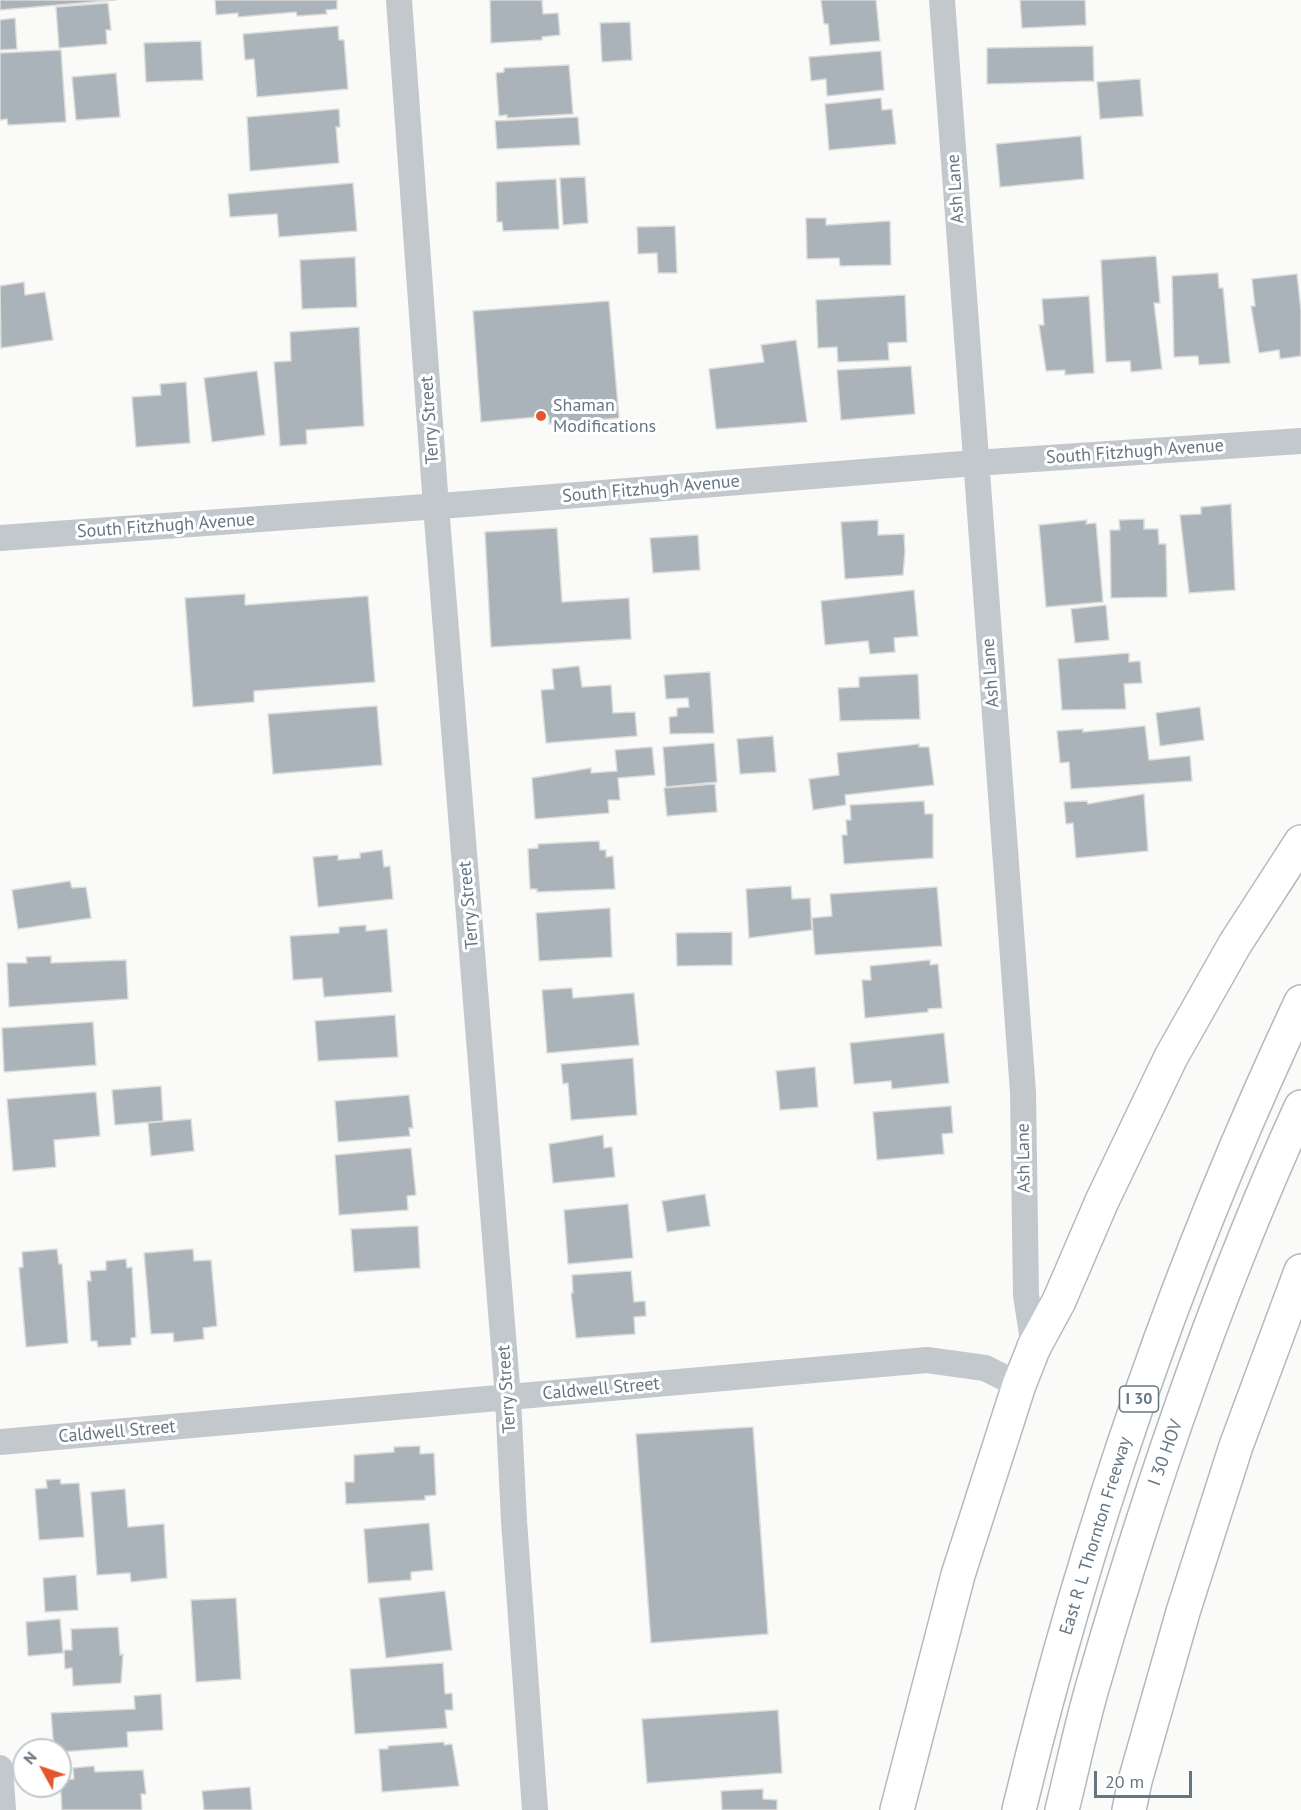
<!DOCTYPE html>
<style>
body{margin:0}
#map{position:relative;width:1301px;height:1810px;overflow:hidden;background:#fafaf8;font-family:"PT Sans",sans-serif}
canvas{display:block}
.north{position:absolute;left:12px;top:1738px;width:60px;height:60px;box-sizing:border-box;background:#fff;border:2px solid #c1c8cd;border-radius:50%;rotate:310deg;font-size:16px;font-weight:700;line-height:24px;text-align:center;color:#657683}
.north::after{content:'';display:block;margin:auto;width:21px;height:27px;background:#e4572e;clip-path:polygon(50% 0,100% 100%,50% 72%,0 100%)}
.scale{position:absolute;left:1094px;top:1771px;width:98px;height:27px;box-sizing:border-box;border:3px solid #657683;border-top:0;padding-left:8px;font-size:18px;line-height:21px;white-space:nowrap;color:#657683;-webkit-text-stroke:4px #fff;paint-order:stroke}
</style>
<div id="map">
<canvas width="1301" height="1810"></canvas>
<div class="north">N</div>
<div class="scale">20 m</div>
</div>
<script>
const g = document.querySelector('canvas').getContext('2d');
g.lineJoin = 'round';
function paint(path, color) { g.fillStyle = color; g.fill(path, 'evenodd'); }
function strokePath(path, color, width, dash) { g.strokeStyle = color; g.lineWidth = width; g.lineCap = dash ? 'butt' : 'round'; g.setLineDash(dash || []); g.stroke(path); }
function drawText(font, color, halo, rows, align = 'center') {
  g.font = font + ' "PT Sans",sans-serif'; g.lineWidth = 6; g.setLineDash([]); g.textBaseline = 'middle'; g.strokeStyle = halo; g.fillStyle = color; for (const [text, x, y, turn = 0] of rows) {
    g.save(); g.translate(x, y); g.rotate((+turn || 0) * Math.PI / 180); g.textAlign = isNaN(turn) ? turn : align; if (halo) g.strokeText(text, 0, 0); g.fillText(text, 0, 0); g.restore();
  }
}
const building = new Path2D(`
 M 0,0 L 116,0 L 0,10 Z
 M 215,0 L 337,0 L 337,9 L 326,10 L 327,14 L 297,16 L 296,12 L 238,17 L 238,13 L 216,15 Z
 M 490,0 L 542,0 L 543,14 L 558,13 L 560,35 L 542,37 L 542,40 L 491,43 Z
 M 821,0 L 876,0 L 880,41 L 830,45 L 828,24 L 824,24 Z
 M 1020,0 L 1085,0 L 1086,25 L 1022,28 Z
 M 108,3 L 111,30 L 106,30 L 107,44 L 59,48 L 56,7 Z
 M 15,18 L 17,49 L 0,50 L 0,20 Z
 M 630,22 L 632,60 L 602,62 L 600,23 Z
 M 338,26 L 339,40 L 344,40 L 348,89 L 257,97 L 254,59 L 245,60 L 243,34 Z
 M 201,41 L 203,80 L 146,82 L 144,43 Z
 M 1093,46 L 1094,81 L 987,84 L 987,48 Z
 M 61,50 L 66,122 L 8,125 L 7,119 L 0,120 L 0,53 Z
 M 881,51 L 884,90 L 827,96 L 826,79 L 811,81 L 809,57 Z
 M 569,65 L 573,114 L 507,118 L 507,115 L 499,116 L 496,73 L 504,72 L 504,68 Z
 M 116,73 L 120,117 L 76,120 L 72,77 Z
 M 1140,79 L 1143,116 L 1100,119 L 1097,82 Z
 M 881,98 L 882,110 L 892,109 L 896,144 L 829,150 L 825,104 Z
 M 339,109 L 340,127 L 336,127 L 339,163 L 250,171 L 247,117 Z
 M 578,117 L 580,145 L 497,149 L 495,121 Z
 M 1081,136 L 1084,179 L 1000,187 L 996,144 Z
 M 585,177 L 588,223 L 563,225 L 560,178 Z
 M 556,179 L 559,229 L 503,231 L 502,222 L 497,222 L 496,182 Z
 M 353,183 L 357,231 L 279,237 L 277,214 L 230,217 L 228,194 Z
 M 806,218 L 826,218 L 826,225 L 890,221 L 891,265 L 840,266 L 839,258 L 807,259 Z
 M 675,226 L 677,273 L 658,273 L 657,253 L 638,254 L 637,227 Z
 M 1156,256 L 1160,303 L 1154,303 L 1162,369 L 1131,372 L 1130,361 L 1106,362 L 1101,260 Z
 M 355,257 L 357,307 L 302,309 L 300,260 Z
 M 1218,273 L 1219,288 L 1223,288 L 1230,363 L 1199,365 L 1198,356 L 1174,357 L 1172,276 Z
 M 1297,274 L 1301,311 L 1301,356 L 1280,359 L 1279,350 L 1259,353 L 1251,306 L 1255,306 L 1252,279 Z
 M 24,282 L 25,295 L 45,292 L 53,340 L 1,348 L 0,286 Z
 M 905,295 L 907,342 L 888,343 L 889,360 L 838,362 L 837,347 L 818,348 L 816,300 Z
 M 1089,296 L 1094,373 L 1065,375 L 1065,370 L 1046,371 L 1039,325 L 1044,325 L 1042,299 Z
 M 609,301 L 619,418 L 549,424 L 549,416 L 481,422 L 473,311 Z
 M 359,327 L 364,426 L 306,430 L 307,444 L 280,446 L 274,362 L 291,361 L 290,332 Z
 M 796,340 L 807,422 L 716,429 L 709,369 L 764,362 L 761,345 Z
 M 911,366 L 915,414 L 841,420 L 837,370 Z
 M 257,371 L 265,435 L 212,442 L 204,378 Z
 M 186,382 L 190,443 L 136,447 L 132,397 L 161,395 L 160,384 Z
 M 1231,504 L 1235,590 L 1189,593 L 1180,515 L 1201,514 L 1201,507 Z
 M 1144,519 L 1144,529 L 1158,529 L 1159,544 L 1166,544 L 1167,597 L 1111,598 L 1110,530 L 1120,530 L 1119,520 Z
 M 878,520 L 878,535 L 904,534 L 905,552 L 903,575 L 845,579 L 841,522 Z
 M 1087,520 L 1086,524 L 1096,523 L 1103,602 L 1046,607 L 1039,525 Z
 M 557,528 L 562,602 L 629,598 L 631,639 L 491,647 L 485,532 Z
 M 698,535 L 700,570 L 653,573 L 650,538 Z
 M 914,590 L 918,636 L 894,638 L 895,652 L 870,654 L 868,641 L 825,645 L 821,601 Z
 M 245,594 L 245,605 L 368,596 L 375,682 L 254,691 L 254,702 L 193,707 L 185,598 Z
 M 1106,605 L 1109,640 L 1075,643 L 1071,609 Z
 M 1129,653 L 1129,662 L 1140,661 L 1142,683 L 1124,684 L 1126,709 L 1062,710 L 1058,659 Z
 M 579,666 L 582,687 L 611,685 L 613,713 L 635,712 L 637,736 L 546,743 L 541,690 L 554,689 L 552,669 Z
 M 710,672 L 714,733 L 670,734 L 669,717 L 677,716 L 677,708 L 689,707 L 688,698 L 666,699 L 664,675 Z
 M 918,674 L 920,719 L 840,721 L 838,688 L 859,687 L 859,677 Z
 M 377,706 L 382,765 L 273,774 L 268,714 Z
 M 1200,707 L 1204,740 L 1160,746 L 1156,713 Z
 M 1145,726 L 1149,760 L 1190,756 L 1192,781 L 1071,789 L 1069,762 L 1060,763 L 1057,731 L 1083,729 L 1083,732 Z
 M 773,736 L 776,772 L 740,774 L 737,739 Z
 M 714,743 L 717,782 L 666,787 L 663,747 Z
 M 919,744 L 919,747 L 929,747 L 934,785 L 845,795 L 846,805 L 813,810 L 809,779 L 839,775 L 837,753 Z
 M 652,747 L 655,775 L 618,778 L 620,800 L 608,800 L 609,813 L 535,819 L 532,778 L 591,768 L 591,773 L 617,771 L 615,750 Z
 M 715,784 L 717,812 L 667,816 L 664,788 Z
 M 1144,794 L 1148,851 L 1076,858 L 1073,823 L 1066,824 L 1064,802 L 1087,801 L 1088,804 Z
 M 924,801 L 925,814 L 933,814 L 933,858 L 844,864 L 842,835 L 847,835 L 846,820 L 851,820 L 850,805 Z
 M 599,841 L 600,850 L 606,850 L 606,857 L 613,856 L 615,889 L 537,892 L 537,889 L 530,889 L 528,849 L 538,848 L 538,844 Z
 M 382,850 L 384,867 L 390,866 L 393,899 L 318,907 L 313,857 L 338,855 L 338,860 L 360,858 L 360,853 Z
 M 70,881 L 72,888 L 86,887 L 91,918 L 18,929 L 12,890 Z
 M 791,886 L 792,899 L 810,898 L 812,930 L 749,938 L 746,889 Z
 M 937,887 L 942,946 L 815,955 L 812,918 L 832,916 L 830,894 Z
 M 610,908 L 612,957 L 539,961 L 536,913 Z
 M 366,925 L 366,931 L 387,929 L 392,992 L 324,997 L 322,978 L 293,980 L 290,936 L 339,933 L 339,927 Z
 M 732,932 L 732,965 L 677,966 L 676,933 Z
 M 51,956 L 51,963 L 126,960 L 128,999 L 9,1007 L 7,963 L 27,963 L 26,957 Z
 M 930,960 L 930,965 L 938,964 L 942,1008 L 928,1009 L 928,1012 L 865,1018 L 862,980 L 871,980 L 870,966 Z
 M 572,988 L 573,998 L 634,993 L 639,1045 L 547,1053 L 542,990 Z
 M 395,1015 L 398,1057 L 318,1061 L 315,1021 Z
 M 93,1022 L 96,1065 L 4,1072 L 2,1028 Z
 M 944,1033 L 949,1083 L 892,1089 L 891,1081 L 854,1084 L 850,1043 Z
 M 633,1058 L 637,1115 L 571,1120 L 568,1083 L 563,1084 L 561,1064 Z
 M 815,1067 L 818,1107 L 780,1110 L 776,1071 Z
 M 161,1086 L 163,1121 L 115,1125 L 112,1090 Z
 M 96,1092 L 100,1136 L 54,1140 L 56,1167 L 13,1171 L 7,1099 Z
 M 409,1095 L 413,1128 L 409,1128 L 410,1136 L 338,1142 L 335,1101 Z
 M 951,1106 L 953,1133 L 942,1134 L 944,1154 L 877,1160 L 873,1112 Z
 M 191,1119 L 194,1151 L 151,1156 L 148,1123 Z
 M 603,1135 L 604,1148 L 612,1147 L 615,1177 L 553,1183 L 549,1144 Z
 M 411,1148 L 416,1195 L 407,1196 L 408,1210 L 339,1215 L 335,1155 Z
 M 705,1194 L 710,1226 L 667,1232 L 662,1201 Z
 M 628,1204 L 633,1258 L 568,1264 L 564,1210 Z
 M 418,1226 L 420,1268 L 354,1272 L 351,1229 Z
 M 57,1249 L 59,1264 L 62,1264 L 68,1343 L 26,1347 L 19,1268 L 23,1267 L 22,1252 Z
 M 193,1249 L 194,1261 L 211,1260 L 217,1326 L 203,1328 L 204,1339 L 174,1342 L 173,1333 L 151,1334 L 144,1253 Z
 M 126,1259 L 127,1268 L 132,1267 L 136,1337 L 131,1338 L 131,1345 L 98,1347 L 97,1341 L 91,1341 L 87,1281 L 91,1281 L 90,1271 L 106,1270 L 106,1261 Z
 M 631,1271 L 634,1302 L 645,1301 L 646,1316 L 634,1317 L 635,1334 L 576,1338 L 571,1293 L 573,1293 L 572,1275 Z
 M 753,1427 L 768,1634 L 651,1643 L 636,1434 Z
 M 420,1446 L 420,1454 L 434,1453 L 436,1495 L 425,1496 L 425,1500 L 346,1504 L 345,1482 L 354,1482 L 354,1455 L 394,1452 L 394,1447 Z
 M 60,1479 L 61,1484 L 79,1483 L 84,1537 L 39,1540 L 35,1489 L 47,1488 L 46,1480 Z
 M 125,1489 L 128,1527 L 164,1524 L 167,1578 L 131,1582 L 130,1573 L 97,1575 L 91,1492 Z
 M 429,1523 L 433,1570 L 411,1572 L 411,1580 L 368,1583 L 364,1529 Z
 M 76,1575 L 78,1610 L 45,1612 L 43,1578 Z
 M 445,1591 L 452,1650 L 386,1658 L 379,1598 Z
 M 236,1598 L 241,1679 L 196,1682 L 191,1600 Z
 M 60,1619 L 63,1653 L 28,1656 L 26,1622 Z
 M 118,1627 L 120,1655 L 123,1654 L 121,1683 L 73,1686 L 72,1668 L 65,1669 L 64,1650 L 72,1650 L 71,1629 Z
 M 443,1663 L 445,1694 L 452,1693 L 453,1710 L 445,1710 L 447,1728 L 355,1734 L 350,1669 Z
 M 161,1694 L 163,1730 L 127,1732 L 128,1747 L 60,1752 L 60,1750 L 54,1750 L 51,1713 L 135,1709 L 134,1696 Z
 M 778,1710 L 782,1773 L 647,1783 L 642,1719 Z
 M 444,1742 L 444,1745 L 452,1744 L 459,1786 L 382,1792 L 379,1749 L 388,1749 L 388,1746 Z
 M 94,1766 L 95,1772 L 143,1770 L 146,1794 L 141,1794 L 142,1810 L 62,1810 L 60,1780 L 74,1779 L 73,1768 Z
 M 250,1787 L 252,1810 L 204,1810 L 202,1791 Z
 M 763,1789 L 763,1799 L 777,1800 L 777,1810 L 722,1810 L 721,1791 Z`);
paint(building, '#aab3b9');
strokePath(building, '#dcdcda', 1.5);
const secondary = new Path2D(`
 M 897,1810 L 958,1575 L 1019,1385 L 1034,1347`);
const motorway = new Path2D(`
 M 1034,1347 L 1059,1301 L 1102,1201 L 1171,1057 L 1235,944 L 1301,842
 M 1019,1810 C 1086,1532 1179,1261 1301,1002
 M 1062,1810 C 1073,1766 1082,1721 1095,1678 C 1151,1484 1217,1291 1301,1107
 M 1129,1810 L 1135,1781 L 1183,1612 L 1236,1446 L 1301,1271`);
strokePath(secondary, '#b3babf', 36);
strokePath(motorway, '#b4b9bd', 36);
strokePath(new Path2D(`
 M 399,0 L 436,506 L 508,1398 L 514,1521 L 535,1810
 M 942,0 L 1023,1092 L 1026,1295 L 1034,1347
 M 0,538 L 466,504 L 975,463 L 1301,441
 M 0,1442 L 927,1360 L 985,1368 L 1019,1385
 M 0,1768 L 3,1810`), '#c3c8cc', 26);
strokePath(secondary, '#fff', 33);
strokePath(motorway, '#fff', 33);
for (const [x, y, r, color] of [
 [541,416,6,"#e4572e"]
]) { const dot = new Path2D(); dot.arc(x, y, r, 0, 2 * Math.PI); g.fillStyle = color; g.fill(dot); strokePath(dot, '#fff', 2); }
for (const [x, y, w] of [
 [1139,1399,39]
]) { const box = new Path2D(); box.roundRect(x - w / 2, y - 13, w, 26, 4.5); g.fillStyle = '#fff'; g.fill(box); strokePath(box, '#657683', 1.5); }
drawText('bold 16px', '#657683', null, [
 ["I 30",1139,1399]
]);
drawText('18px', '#657683', '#fff', [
 ["Ash Lane",956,189,-94],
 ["Terry Street",430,420,-94],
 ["South Fitzhugh Avenue",1135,452,-4],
 ["South Fitzhugh Avenue",651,489,-5],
 ["South Fitzhugh Avenue",166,526,-4],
 ["Ash Lane",991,673,-94],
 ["Terry Street",469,905,-95],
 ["Ash Lane",1024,1158,-91],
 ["Terry Street",507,1389,-94],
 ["Caldwell Street",601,1389,-5],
 ["Caldwell Street",117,1432,-5],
 ["I 30 HOV",1166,1453,-70],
 ["East R L Thornton Freeway",1096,1536,-73]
]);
drawText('18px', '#657683', '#fff', [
 ["Shaman",553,406],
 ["Modifications",553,427]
], 'left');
</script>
